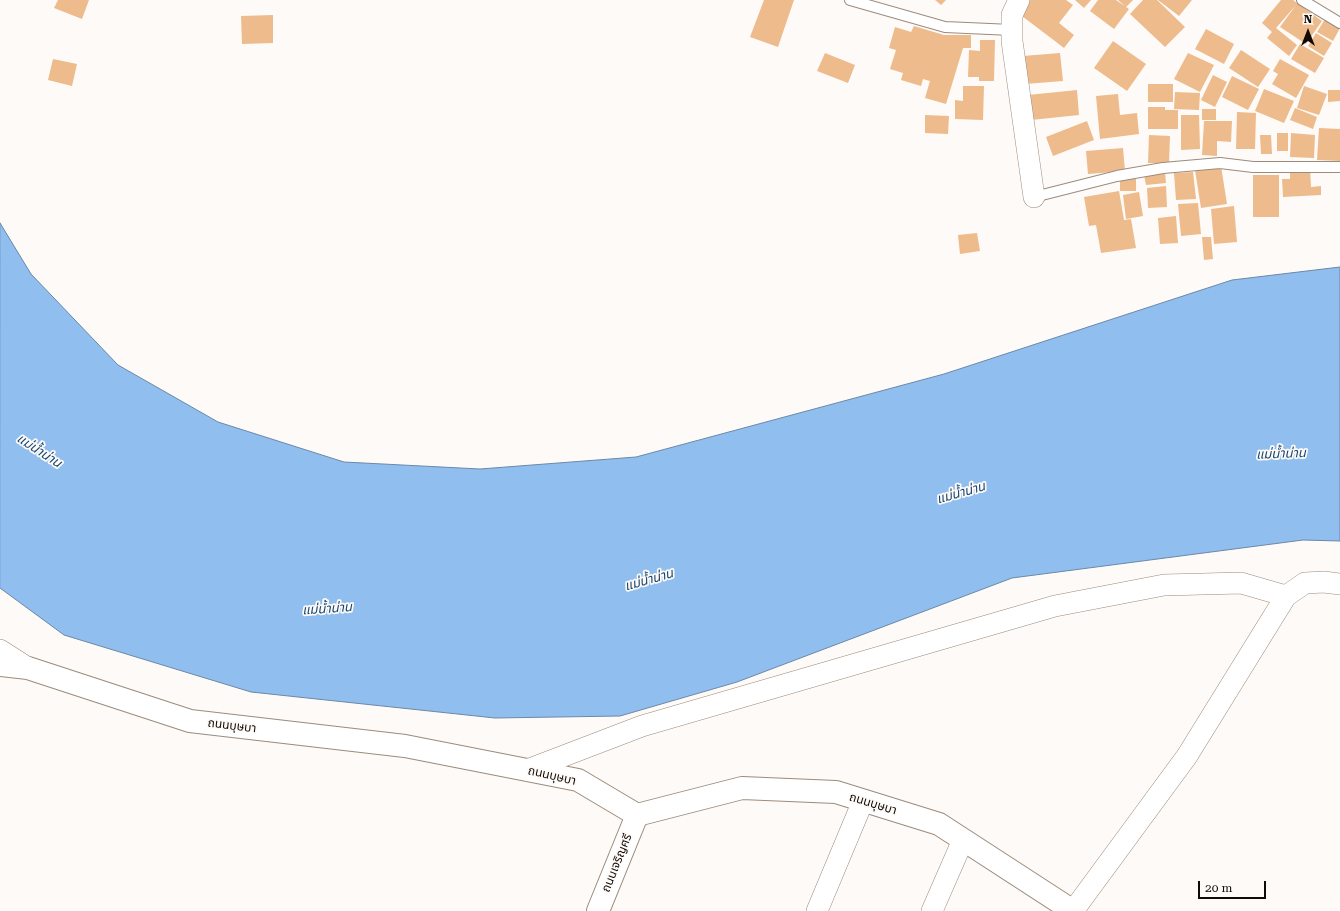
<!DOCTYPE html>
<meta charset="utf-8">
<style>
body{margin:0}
#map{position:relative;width:1340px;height:911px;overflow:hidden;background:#fefaf7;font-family:"Roboto Serif",serif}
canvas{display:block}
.north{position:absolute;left:1288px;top:12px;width:40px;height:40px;-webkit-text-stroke:3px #fefaf7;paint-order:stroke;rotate:0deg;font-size:11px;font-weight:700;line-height:16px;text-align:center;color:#100a05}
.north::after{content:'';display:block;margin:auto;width:14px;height:18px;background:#100a05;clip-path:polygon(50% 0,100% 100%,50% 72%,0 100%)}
.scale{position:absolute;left:1198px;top:881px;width:68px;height:18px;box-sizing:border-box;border:2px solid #100a05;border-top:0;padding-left:5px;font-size:12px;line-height:14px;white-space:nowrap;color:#100a05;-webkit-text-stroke:3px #fefaf7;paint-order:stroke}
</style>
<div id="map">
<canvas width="1340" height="911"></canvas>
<div class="north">N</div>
<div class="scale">20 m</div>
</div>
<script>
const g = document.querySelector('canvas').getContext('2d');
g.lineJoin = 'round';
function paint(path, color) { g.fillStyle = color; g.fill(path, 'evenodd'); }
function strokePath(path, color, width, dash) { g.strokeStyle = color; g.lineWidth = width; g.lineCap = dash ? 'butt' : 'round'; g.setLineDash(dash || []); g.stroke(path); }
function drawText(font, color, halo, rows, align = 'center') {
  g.font = font + ' "Roboto Serif","Noto Sans Thai",serif'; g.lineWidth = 3.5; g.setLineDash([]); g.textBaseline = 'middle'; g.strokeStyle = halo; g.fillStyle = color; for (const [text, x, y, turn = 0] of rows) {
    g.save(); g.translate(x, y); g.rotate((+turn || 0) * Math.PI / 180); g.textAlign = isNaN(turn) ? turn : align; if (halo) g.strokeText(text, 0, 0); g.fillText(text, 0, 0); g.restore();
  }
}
const water = new Path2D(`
 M 0,223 L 31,274 L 118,365 L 218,422 L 344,462 L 480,469 L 636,457 L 944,374 L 1232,280 L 1340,267 L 1340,541 L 1303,540 L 1012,578 L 737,682 L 620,716 L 495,718 L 251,692 L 64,635 L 0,588 Z`);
paint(water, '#90beee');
strokePath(water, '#6a88a8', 1);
paint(new Path2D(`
 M 58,0 L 89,0 L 82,19 L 54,8 Z
 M 764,0 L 794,0 L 778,47 L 750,37 Z
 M 935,0 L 946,0 L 941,5 Z
 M 1028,0 L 1066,0 L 1073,5 L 1059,23 L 1074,35 L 1064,48 L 1018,13 Z
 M 1075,0 L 1091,0 L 1084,8 Z
 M 1098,0 L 1116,0 L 1129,9 L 1114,29 L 1090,11 Z
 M 1118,0 L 1133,0 L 1126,7 Z
 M 1143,0 L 1157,0 L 1185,27 L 1165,47 L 1130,14 Z
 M 1158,0 L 1192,0 L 1179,16 Z
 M 1281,0 L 1293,0 L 1322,21 L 1306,44 L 1280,27 L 1296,5 L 1276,28 L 1297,45 L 1289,56 L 1267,38 L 1272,32 L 1262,23 Z
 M 273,15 L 273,43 L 242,44 L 241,16 Z
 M 1325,19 L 1340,28 L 1333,41 L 1317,32 Z
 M 914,26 L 944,35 L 971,35 L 971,48 L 963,48 L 946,104 L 925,98 L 930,81 L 923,79 L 921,86 L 901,80 L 903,73 L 890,69 L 896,50 L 889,48 L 895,27 L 911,32 Z
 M 1206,29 L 1234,44 L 1224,64 L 1195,49 Z
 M 1316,33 L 1332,43 L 1324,56 L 1308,46 Z
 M 980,40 L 995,40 L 994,81 L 979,81 L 979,77 L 968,77 L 969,50 L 980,51 Z
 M 1113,41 L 1146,64 L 1127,91 L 1094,68 Z
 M 1300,44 L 1324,58 L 1315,73 L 1291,59 Z
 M 1241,50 L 1270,69 L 1258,87 L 1229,68 Z
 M 825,53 L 855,65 L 848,83 L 817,71 Z
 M 1060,53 L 1063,81 L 1025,84 L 1023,56 Z
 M 1188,53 L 1214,65 L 1200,92 L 1174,79 Z
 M 53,59 L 77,64 L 72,86 L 48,80 Z
 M 1280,59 L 1309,75 L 1296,98 L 1272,84 L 1278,74 L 1273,71 Z
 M 1213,75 L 1227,82 L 1215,107 L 1201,100 Z
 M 1232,76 L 1259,89 L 1248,110 L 1222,97 Z
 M 1148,84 L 1173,84 L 1173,102 L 1148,102 Z
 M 963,86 L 984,86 L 983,120 L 955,119 L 955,100 L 963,101 Z
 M 1304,86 L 1327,94 L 1319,115 L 1297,108 Z
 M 1264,89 L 1294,101 L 1284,123 L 1255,111 Z
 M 1077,90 L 1079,115 L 1031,120 L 1028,95 Z
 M 1328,90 L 1340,90 L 1340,101 L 1328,102 Z
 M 1175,92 L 1200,93 L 1199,110 L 1174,109 Z
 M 1118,94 L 1120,115 L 1137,113 L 1139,134 L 1100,139 L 1096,96 Z
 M 1148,107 L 1165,107 L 1165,110 L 1178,110 L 1178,129 L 1148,129 Z
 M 1295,108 L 1317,117 L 1313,129 L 1290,120 Z
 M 1202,109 L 1216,109 L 1216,120 L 1202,120 Z
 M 1237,112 L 1256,113 L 1255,149 L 1236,149 Z
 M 925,115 L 949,116 L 948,134 L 925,133 Z
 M 1181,115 L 1199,115 L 1200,149 L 1181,150 Z
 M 1087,121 L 1094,140 L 1053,156 L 1046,137 Z
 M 1204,121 L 1232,121 L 1231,142 L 1217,141 L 1217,156 L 1202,155 Z
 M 1319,128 L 1340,129 L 1340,161 L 1317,160 Z
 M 1277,133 L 1288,133 L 1288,151 L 1277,151 Z
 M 1291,133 L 1315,135 L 1314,158 L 1290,157 Z
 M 1149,135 L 1170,136 L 1169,163 L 1148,163 Z
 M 1260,135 L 1271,135 L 1272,154 L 1261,154 Z
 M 1123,148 L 1125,171 L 1088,174 L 1086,151 Z
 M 1221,166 L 1227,204 L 1201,208 L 1195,170 Z
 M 1310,168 L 1311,187 L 1321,186 L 1321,195 L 1283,197 L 1282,179 L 1290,179 L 1290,169 Z
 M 1165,172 L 1166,183 L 1146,185 L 1144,175 Z
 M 1193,172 L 1196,199 L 1176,200 L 1174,173 Z
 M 1253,175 L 1279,175 L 1279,217 L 1253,217 Z
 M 1136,176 L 1136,191 L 1120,191 L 1120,177 Z
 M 1166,186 L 1167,207 L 1148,208 L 1147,188 Z
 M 1119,191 L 1124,220 L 1131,219 L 1136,248 L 1101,253 L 1096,225 L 1089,226 L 1084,197 Z
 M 1139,192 L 1143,216 L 1126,219 L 1123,195 Z
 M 1198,203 L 1201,234 L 1181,236 L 1178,204 Z
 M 1234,206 L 1237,242 L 1214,244 L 1211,209 Z
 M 1176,216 L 1178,243 L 1160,244 L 1158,218 Z
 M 977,233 L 980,251 L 960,254 L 958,235 Z
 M 1202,237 L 1211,237 L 1213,259 L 1204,260 Z`), '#edbb8c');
const service = new Path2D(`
 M 850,0 L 945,27 L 1012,30
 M 1302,0 L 1340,23
 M 1034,197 L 1117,176 L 1163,168 L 1220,163 L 1253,167 L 1340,167`);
const minor = new Path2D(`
 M 1019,0 L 1012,15 L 1012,41 L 1034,197
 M 0,650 L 28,668
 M 527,770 L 642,726 L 1055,606 L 1164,585 L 1241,583 L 1286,596
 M 817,911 L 863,801
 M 932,911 L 963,840
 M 1073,911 L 1187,756 L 1286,596 L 1305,583 L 1324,582 L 1340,584`);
const tertiary = new Path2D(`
 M 598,911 L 637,815`);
const secondary = new Path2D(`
 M 0,665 L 28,668 L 190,721 L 405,746 L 578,780 L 637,815 L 742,788 L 836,792 L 939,824 L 1073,911`);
strokePath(service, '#9c8b7b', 12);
strokePath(minor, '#9c8b7b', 22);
strokePath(tertiary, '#9c8b7b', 24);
strokePath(secondary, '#9c8b7b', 24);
strokePath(service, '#fff', 10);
strokePath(minor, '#fff', 21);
strokePath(tertiary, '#fff', 22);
strokePath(secondary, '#fff', 22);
drawText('12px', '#100a05', '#fefaf7', [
 ["ถนนบุษบา",232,726,7],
 ["ถนนบุษบา",552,776,13],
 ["ถนนบุษบา",873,804,17],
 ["ถนนเจริญศรี",617,863,-68]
]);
drawText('italic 13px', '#164672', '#fefaf7', [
 ["แม่น้ำน่าน",39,451,33],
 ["แม่น้ำน่าน",1281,454,-2],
 ["แม่น้ำน่าน",961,493,-16],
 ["แม่น้ำน่าน",649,580,-16],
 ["แม่น้ำน่าน",327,609,-4]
]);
</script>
